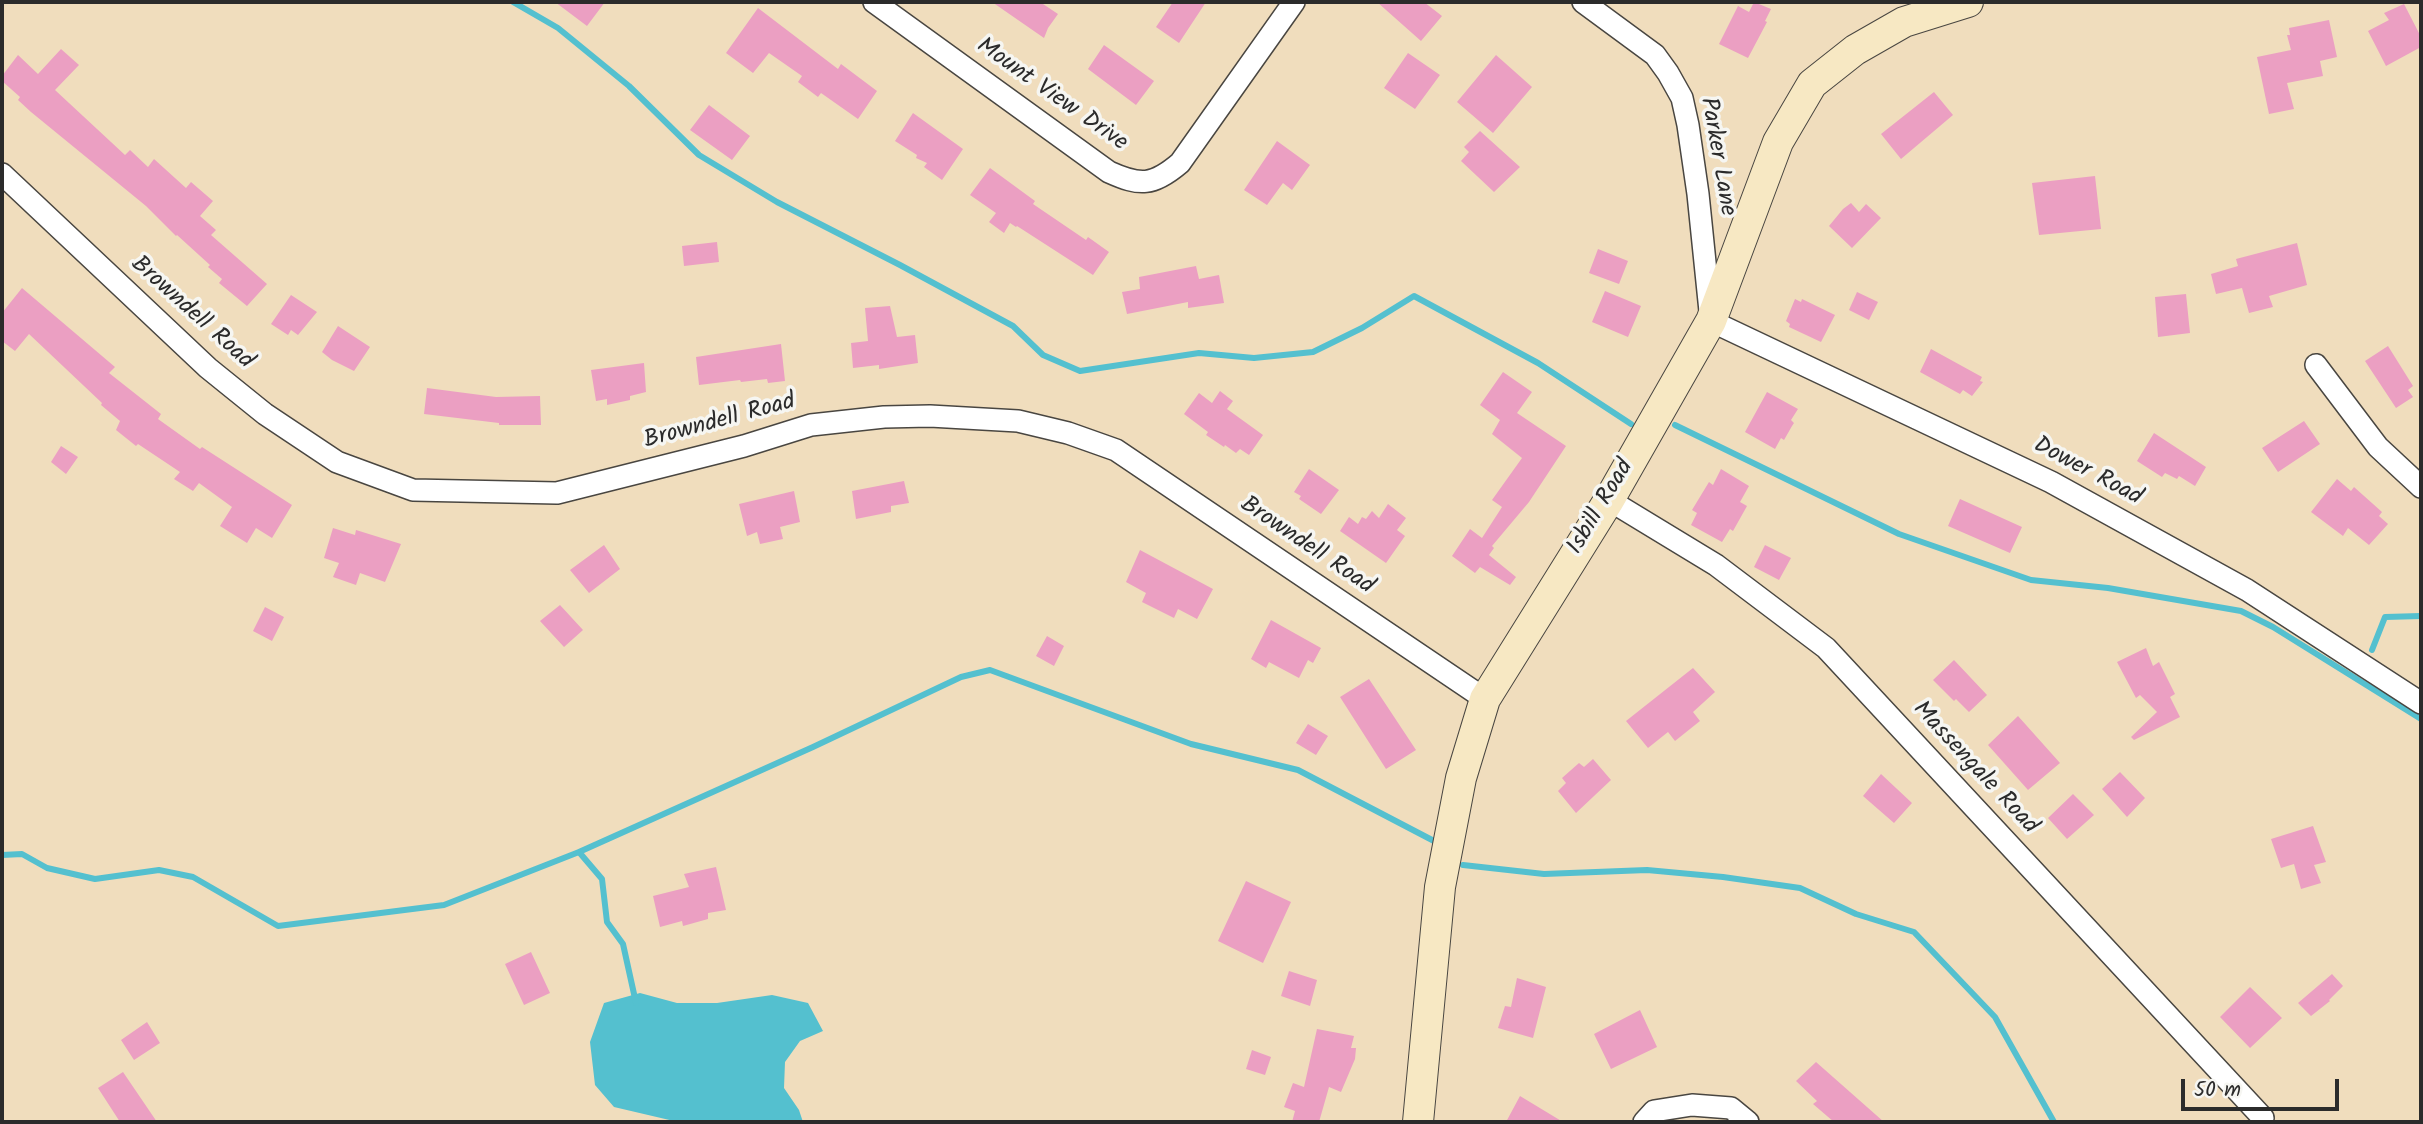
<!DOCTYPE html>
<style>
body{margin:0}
#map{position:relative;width:2423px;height:1124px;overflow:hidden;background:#f0ddbd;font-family:Kalam,sans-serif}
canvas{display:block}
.frame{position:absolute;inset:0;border:4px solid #2b2b2b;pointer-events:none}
.scale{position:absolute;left:2181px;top:1079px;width:158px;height:32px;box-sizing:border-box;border:4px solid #2b2b2b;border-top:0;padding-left:9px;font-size:21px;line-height:24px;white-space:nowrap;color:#2b2b2b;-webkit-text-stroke:5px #f6f6f2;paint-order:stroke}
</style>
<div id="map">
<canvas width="2423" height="1124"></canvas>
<div class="frame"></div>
<div class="scale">50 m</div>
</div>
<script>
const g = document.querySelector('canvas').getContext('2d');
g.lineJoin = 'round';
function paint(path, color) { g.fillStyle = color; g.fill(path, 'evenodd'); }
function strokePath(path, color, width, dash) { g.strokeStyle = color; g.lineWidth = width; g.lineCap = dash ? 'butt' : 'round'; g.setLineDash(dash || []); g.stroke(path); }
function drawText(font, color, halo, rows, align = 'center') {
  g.font = font + ' Kalam,sans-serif'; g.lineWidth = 7; g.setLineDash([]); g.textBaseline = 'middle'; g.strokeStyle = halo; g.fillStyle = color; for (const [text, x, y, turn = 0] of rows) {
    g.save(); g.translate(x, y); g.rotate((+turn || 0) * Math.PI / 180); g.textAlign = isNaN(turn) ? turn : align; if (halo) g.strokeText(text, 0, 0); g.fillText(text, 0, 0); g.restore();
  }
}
paint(new Path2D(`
 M 640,993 L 677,1003 L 717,1003 L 772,995 L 808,1003 L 823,1031 L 800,1041 L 785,1062 L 784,1088 L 799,1110 L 803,1122 L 678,1122 L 614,1107 L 595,1085 L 590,1042 L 604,1003 Z`), '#54c0cf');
strokePath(new Path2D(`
 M 513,2 L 558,28 L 629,86 L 699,155 L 777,202 L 900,265 L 1013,326 L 1043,355 L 1080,371 L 1199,353 L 1254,358 L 1313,352 L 1362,328 L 1414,296 L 1538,363 L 1631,424
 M 1675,425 L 1899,534 L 2031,580 L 2108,588 L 2241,611 L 2273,627 L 2421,719
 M 2372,650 L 2385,617 L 2421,616
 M 579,852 L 602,879 L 607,922 L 623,944 L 636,1003
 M 2,855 L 22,854 L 47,868 L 95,879 L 159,870 L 193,877 L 278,926 L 444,905 L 579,852 L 813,747 L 961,677 L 990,670 L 1191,744 L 1298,770 L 1434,841
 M 1463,865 L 1544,874 L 1647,870 L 1723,877 L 1800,888 L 1856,914 L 1914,932 L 1995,1017 L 2054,1122`), '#54c0cf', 6);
paint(new Path2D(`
 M 555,2 L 605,2 L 587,26 Z
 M 992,2 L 1040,2 L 1058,14 L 1048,28 L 1044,38 Z
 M 1173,2 L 1206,2 L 1179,43 L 1156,27 Z
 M 1377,2 L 1424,2 L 1442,16 L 1421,41 Z
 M 1754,2 L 1771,9 L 1765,21 L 1767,22 L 1748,58 L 1719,44 L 1738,6 L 1749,12 Z
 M 2404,4 L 2421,37 L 2421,47 L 2386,66 L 2368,31 L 2389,20 L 2384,13 Z
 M 758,8 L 838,69 L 841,64 L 877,91 L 858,119 L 821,93 L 818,97 L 798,82 L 802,76 L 769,53 L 753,73 L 726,53 Z
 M 2329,20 L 2337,57 L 2320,61 L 2323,76 L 2287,83 L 2294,109 L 2269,114 L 2257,57 L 2291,50 L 2287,35 L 2290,35 L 2289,28 Z
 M 1104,45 L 1154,81 L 1136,105 L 1088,69 Z
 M 61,49 L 79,65 L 55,90 L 125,155 L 130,150 L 148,167 L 154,159 L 186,188 L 191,182 L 213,201 L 200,216 L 216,230 L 211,235 L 267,284 L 247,306 L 219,283 L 222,279 L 208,267 L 210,265 L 177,235 L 176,236 L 146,206 L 31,112 L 18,100 L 20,97 L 2,81 L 2,76 L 18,55 L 38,74 Z
 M 1408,53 L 1440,75 L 1415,109 L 1384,88 Z
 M 1496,55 L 1532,87 L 1493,133 L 1457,102 Z
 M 1934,92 L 1953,115 L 1901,159 L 1881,134 Z
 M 709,105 L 750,136 L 732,160 L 690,130 Z
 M 913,113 L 963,149 L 942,180 L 924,167 L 927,163 L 916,158 L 917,155 L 895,141 Z
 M 1480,131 L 1520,167 L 1494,192 L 1461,161 L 1469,152 L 1464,147 Z
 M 1277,141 L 1310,165 L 1292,190 L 1283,183 L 1267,205 L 1244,190 Z
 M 990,168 L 1035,201 L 1033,204 L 1086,240 L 1088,237 L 1109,252 L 1093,275 L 1017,226 L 1016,227 L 1010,223 L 1004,233 L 989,222 L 996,213 L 970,195 Z
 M 2095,176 L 2101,229 L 2039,235 L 2032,183 Z
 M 1851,203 L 1859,212 L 1866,204 L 1881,218 L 1852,248 L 1829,226 L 1843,209 Z
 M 717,242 L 719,262 L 684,266 L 682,246 Z
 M 2297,243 L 2307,285 L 2269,296 L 2273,307 L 2249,313 L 2242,288 L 2216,294 L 2211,274 L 2238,266 L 2236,259 Z
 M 1598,249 L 1628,261 L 1619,284 L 1589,273 Z
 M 1196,266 L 1199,279 L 1219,275 L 1224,303 L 1188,308 L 1188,302 L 1127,314 L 1122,292 L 1140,289 L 1139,277 Z
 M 22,288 L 115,367 L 109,373 L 161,414 L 158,419 L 200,449 L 202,447 L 292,505 L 272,538 L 256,528 L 247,543 L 220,526 L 232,507 L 199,483 L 193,491 L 174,479 L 180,472 L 138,444 L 136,446 L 116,430 L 120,421 L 101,405 L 102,403 L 29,334 L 15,351 L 2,341 L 2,313 Z
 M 1605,291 L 1641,306 L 1628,337 L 1592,322 Z
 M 1857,292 L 1878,302 L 1869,320 L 1849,310 Z
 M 2186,294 L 2190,333 L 2158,337 L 2155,297 Z
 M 291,295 L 317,312 L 298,335 L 291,330 L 288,335 L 271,324 Z
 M 1795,299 L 1801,302 L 1802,299 L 1835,315 L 1821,342 L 1789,327 L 1790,324 L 1786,321 Z
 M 890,306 L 897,337 L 915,335 L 918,363 L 879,369 L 879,365 L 853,368 L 851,343 L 868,341 L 865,308 Z
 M 338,326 L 370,347 L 354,371 L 332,360 L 322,352 Z
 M 781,344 L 785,381 L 768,383 L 767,379 L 741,382 L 740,380 L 699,385 L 696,357 Z
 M 2388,346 L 2413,386 L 2408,390 L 2413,397 L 2396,408 L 2365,361 Z
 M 1931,349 L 1982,377 L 1980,381 L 1983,382 L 1972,396 L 1963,390 L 1960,394 L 1920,372 Z
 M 644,363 L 646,392 L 630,396 L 630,400 L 607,405 L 607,399 L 596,401 L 591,370 Z
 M 1503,372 L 1532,392 L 1517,413 L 1566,446 L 1529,502 L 1492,546 L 1494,548 L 1489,555 L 1516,577 L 1510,585 L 1480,567 L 1475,573 L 1452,556 L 1470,529 L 1482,538 L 1502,507 L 1492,500 L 1522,458 L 1492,434 L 1500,420 L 1480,405 Z
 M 427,388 L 496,397 L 540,396 L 541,425 L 499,425 L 499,423 L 424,414 Z
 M 1220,391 L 1233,401 L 1227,409 L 1263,435 L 1249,455 L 1240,449 L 1236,453 L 1225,445 L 1224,447 L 1206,435 L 1208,432 L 1184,414 L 1199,393 L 1212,403 Z
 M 1767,392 L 1798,409 L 1791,420 L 1794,423 L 1792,426 L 1784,440 L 1781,438 L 1775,449 L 1745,432 Z
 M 2304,421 L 2320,444 L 2278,472 L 2262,448 Z
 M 2154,433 L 2206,467 L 2195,486 L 2179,476 L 2177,479 L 2165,473 L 2162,477 L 2137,461 Z
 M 61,446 L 78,457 L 66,474 L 51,462 Z
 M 1309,469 L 1339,490 L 1321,514 L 1299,499 L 1301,496 L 1294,492 Z
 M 1721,469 L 1749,486 L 1740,502 L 1747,506 L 1733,531 L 1730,529 L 1722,542 L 1691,525 L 1697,513 L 1692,510 L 1709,482 L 1713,485 Z
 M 2337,479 L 2351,491 L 2354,487 L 2382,512 L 2379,516 L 2388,524 L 2369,545 L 2348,528 L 2343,536 L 2311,512 Z
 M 904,481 L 909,503 L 891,506 L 891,512 L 856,519 L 852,491 Z
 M 794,491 L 800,522 L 780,527 L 783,539 L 760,544 L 757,532 L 747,536 L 739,504 Z
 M 1960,499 L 2022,527 L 2010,553 L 1948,526 Z
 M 1388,504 L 1406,518 L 1397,530 L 1405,536 L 1386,563 L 1340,531 L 1349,517 L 1358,524 L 1362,517 L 1366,519 L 1372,511 L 1379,518 Z
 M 333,528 L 355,535 L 356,530 L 401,544 L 385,582 L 360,573 L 356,585 L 333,577 L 339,563 L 324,558 Z
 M 604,545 L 620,569 L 589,593 L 570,570 Z
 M 1765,545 L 1791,558 L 1779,580 L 1754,567 Z
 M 1140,550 L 1213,589 L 1197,619 L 1178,609 L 1174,618 L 1142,602 L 1146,593 L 1126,582 Z
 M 560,605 L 583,630 L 564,647 L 540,621 Z
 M 265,607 L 284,617 L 272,641 L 253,631 Z
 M 1271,620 L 1321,648 L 1313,663 L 1308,660 L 1299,678 L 1269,662 L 1266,668 L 1251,659 Z
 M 1047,636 L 1064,646 L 1054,666 L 1036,656 Z
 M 2146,648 L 2153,666 L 2159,662 L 2175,694 L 2170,697 L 2180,717 L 2134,740 L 2131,737 L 2157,712 L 2140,695 L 2136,698 L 2117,662 Z
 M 1954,660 L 1987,695 L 1969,712 L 1956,699 L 1954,701 L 1933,680 Z
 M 1693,668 L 1715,692 L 1693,712 L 1700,721 L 1675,741 L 1668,732 L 1648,748 L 1626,721 Z
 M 1369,679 L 1416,750 L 1386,769 L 1340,697 Z
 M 2018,716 L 2060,763 L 2028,790 L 1988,745 Z
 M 1308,724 L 1328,736 L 1316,755 L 1296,743 Z
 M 1593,759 L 1611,780 L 1576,813 L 1558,791 L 1566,783 L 1562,778 L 1579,763 L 1584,767 Z
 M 2120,772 L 2145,798 L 2127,817 L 2102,789 Z
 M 1881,774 L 1912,803 L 1894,823 L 1863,796 Z
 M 2073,794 L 2094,815 L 2067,839 L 2048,818 Z
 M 2313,826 L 2326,862 L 2314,865 L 2321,883 L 2301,889 L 2294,864 L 2281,868 L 2271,839 Z
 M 716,867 L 726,910 L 708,913 L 708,919 L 683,926 L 682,921 L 660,927 L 653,896 L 689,887 L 684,874 Z
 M 1246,881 L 1291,902 L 1263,963 L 1218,941 Z
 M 531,952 L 550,993 L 524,1005 L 505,964 Z
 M 1289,971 L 1317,980 L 1310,1006 L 1281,996 Z
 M 2332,974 L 2343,986 L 2329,1000 L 2330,1001 L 2311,1016 L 2298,1003 Z
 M 1517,978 L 1546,987 L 1533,1038 L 1498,1028 L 1505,1006 L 1511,1007 Z
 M 2250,987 L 2282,1018 L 2250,1048 L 2220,1017 Z
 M 1640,1010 L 1657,1047 L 1611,1069 L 1594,1034 Z
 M 147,1022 L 160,1043 L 134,1060 L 121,1040 Z
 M 1317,1029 L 1354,1036 L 1351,1048 L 1356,1048 L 1355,1059 L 1341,1092 L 1329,1087 L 1319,1122 L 1292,1122 L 1295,1111 L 1284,1107 L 1293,1083 L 1304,1087 Z
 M 1252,1050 L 1271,1057 L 1265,1075 L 1246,1069 Z
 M 1816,1062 L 1884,1122 L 1834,1122 L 1813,1104 L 1817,1101 L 1796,1081 Z
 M 123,1072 L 157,1122 L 120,1122 L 98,1088 Z
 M 1520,1096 L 1563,1122 L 1506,1122 Z`), '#eb9fc2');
const street = new Path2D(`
 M 874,2 L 1109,172 C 1140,186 1153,186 1180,163 L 1294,2
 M 1583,2 L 1655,55 L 1668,73 L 1682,98 L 1688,125 L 1698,194 L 1711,321 L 2051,482 L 2247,590 L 2421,703
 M 2,174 L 208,368 L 265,414 L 337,462 L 413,490 L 557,493 L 744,446 L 811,425 L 884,417 L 930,416 L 1018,421 L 1068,433 L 1116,450 L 1485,699
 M 2316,365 L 2378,447 L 2421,487
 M 1609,500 L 1716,565 L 1826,648 L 2263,1118
 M 1644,1122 L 1654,1111 L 1692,1105 L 1731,1108 L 1748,1122`);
const secondary = new Path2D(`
 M 1418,1122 L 1440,887 L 1461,778 L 1485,699 L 1609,500 L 1711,321 L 1778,142 L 1812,84 L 1855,50 L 1904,22 L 1968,2`);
strokePath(street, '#494641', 24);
strokePath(secondary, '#494641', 32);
strokePath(street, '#fff', 21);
strokePath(secondary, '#f7e8c3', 30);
drawText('24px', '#2b2b2b', '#f6f6f2', [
 ["Mount View Drive",1051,96,35],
 ["Parker Lane",1716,157,80],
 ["Browndell Road",191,314,42],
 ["Browndell Road",720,423,-15],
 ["Dower Road",2087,473,28],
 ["Isbill Road",1602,508,-59],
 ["Browndell Road",1306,547,34],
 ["Massengale Road",1974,769,47]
]);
</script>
